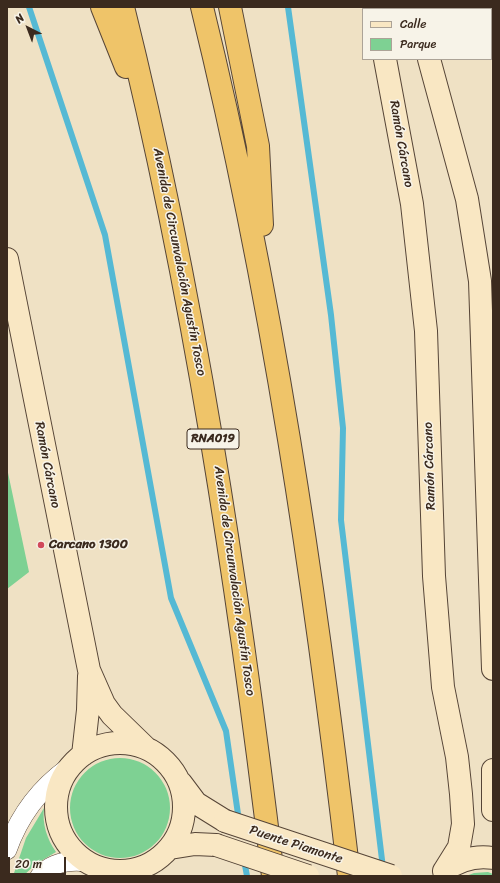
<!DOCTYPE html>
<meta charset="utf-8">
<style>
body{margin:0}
#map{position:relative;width:500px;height:883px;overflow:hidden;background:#efe1c4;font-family:Sriracha,sans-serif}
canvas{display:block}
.frame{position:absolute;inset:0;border:8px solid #3b2a1e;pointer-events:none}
.legend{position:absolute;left:362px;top:8px;width:130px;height:52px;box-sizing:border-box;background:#f7f3e8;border:1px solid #aca397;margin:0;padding:5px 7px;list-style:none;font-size:12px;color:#3b2a1e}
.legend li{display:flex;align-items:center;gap:8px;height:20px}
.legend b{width:20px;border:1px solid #aca397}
.north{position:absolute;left:8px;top:8px;width:40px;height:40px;-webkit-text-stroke:3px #f7f3e8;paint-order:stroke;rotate:318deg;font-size:11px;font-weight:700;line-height:16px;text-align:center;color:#3b2a1e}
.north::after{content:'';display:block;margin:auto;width:14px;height:18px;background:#3b2a1e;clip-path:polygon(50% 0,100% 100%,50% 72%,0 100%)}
.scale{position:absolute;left:8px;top:857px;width:58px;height:18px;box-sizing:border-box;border:2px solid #3b2a1e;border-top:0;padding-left:5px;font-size:12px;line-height:14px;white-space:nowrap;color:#3b2a1e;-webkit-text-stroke:3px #f7f3e8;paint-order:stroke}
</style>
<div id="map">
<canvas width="500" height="883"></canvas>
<div class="frame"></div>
<ul class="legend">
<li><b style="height:5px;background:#f9e7c3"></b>Calle</li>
<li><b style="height:11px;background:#7ed193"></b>Parque</li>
</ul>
<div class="north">N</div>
<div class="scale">20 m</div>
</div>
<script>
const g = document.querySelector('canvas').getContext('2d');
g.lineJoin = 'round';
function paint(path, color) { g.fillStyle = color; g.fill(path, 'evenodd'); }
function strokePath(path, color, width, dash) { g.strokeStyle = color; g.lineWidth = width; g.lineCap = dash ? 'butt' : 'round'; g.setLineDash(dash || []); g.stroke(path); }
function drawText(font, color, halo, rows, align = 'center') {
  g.font = font + ' Sriracha,sans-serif'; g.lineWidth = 3; g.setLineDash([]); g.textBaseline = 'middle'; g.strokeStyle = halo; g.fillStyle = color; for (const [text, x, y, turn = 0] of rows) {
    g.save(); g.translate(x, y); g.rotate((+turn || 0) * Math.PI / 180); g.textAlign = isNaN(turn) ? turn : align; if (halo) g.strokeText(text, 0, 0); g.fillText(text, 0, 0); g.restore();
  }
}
paint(new Path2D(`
 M 7,468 L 29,572 L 7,589 Z
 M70 808a50 50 0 1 1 100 0a50 50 0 1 1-100 0Z
 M 44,808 C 42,824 47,839 56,852 L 36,864 L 23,876 L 13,876 L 26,838 Z
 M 488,872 L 493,874 L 493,876 L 466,876 L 474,873 Z`), '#7ed193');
strokePath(new Path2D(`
 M 29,7 L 105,235 L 171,598 L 226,731 L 239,821
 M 288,7 L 331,315 L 343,428 L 341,520 L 383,868
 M 244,860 L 247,876`), '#55b9d4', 6);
const tertiary = new Path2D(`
 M 7,850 C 19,816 39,789 68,768
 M 40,876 C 52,862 70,860 87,862`);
const secondary = new Path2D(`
 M 374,7 L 374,9
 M 415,7 L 416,9
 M 385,59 L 412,204 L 426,331 L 434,576 L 443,687 L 457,757 L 461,794 L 463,824 L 459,847 L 444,871
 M 429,59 L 467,199 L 480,281 L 493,669
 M 7,259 L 89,670 L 104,704 L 112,715 L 145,747
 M56 807a64 64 0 1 1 128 0a64 64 0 1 1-128 0Z
 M 83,755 L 88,710 L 89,676
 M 493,770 L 493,810
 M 181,783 L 196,803 L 225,821
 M 170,848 L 195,844 L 216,845
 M 444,871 C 459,860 474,855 493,858`);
const motorway = new Path2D(`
 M 102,7 L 126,67
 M 123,7 C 194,293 238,584 273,876
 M 202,7 C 272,293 315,584 349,876
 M 230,7 L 258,146 L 262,225`);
strokePath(tertiary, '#564537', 20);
strokePath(secondary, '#564537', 24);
strokePath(motorway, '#564537', 24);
strokePath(tertiary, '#fff', 19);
strokePath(secondary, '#f9e7c3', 22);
strokePath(motorway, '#efc469', 22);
const secondaryBridge = new Path2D(`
 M 225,821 L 391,876
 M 216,845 L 308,876`);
strokePath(secondaryBridge, '#564537', 24, []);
strokePath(secondaryBridge, '#f9e7c3', 22);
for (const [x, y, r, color] of [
 [41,545,4,"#d1495b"]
]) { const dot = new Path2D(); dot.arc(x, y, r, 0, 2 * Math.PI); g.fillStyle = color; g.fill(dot); strokePath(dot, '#f7f3e8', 1.5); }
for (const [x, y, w] of [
 [213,439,52]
]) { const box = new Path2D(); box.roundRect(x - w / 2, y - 10, w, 20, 3); g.fillStyle = '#f7f3e8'; g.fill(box); strokePath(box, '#3b2a1e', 1); }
drawText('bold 12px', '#3b2a1e', null, [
 ["RNA019",213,439]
]);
drawText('13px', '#3b2a1e', '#f7f3e8', [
 ["Ramón Cárcano",401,144,80],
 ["Avenida de Circunvalación Agustín Tosco",179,262,79],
 ["Ramón Cárcano",47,465,79],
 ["Ramón Cárcano",430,466,-92],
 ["Avenida de Circunvalación Agustín Tosco",234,581,82],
 ["Puente Piamonte",296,845,18]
]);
drawText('bold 13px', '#3b2a1e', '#f7f3e8', [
 ["Carcano 1300",49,545]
], 'left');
</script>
